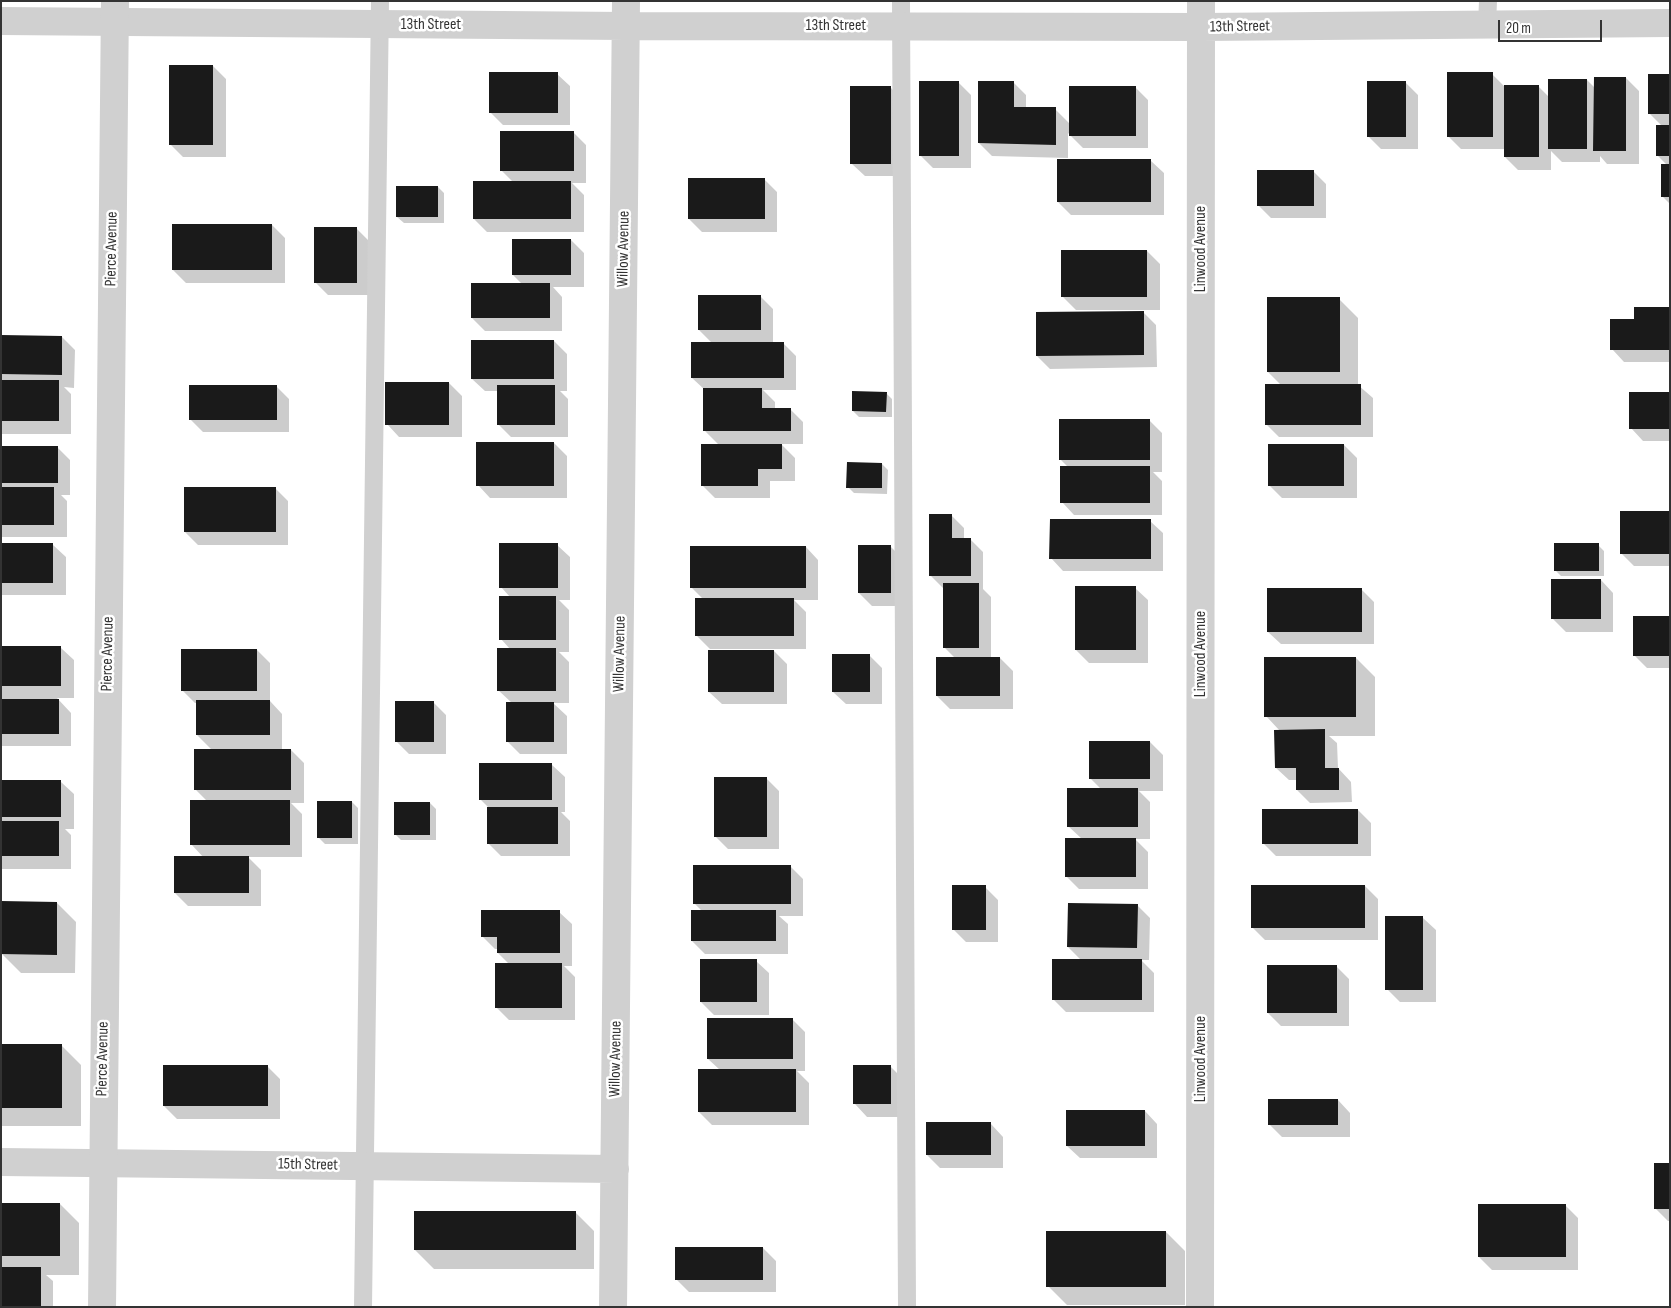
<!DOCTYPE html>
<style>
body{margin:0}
#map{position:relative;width:1671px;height:1308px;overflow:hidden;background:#fff;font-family:"Sofia Sans Condensed",sans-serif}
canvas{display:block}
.frame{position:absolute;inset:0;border:2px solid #333;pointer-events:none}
.scale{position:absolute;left:1498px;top:20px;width:104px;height:22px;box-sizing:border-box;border:2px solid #333;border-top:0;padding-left:6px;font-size:15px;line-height:18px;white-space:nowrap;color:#333;-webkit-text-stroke:4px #fff;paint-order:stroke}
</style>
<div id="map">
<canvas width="1671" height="1308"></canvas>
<div class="frame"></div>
<div class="scale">20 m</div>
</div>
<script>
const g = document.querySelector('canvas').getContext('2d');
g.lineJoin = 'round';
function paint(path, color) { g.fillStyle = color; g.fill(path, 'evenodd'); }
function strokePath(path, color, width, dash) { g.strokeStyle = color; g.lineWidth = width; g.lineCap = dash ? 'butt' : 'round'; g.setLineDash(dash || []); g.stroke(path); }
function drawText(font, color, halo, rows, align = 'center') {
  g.font = font + ' "Sofia Sans Condensed",sans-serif'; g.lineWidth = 5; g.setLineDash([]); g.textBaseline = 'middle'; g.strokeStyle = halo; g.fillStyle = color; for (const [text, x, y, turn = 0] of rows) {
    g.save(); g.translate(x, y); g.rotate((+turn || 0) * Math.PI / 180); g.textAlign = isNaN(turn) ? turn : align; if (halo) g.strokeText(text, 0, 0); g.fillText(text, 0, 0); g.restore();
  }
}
paint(new Path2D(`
 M 213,66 L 226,79 L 226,157 L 183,157 L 170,144 Z
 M 557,74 L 570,86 L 570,125 L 503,125 L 490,112 Z
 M 1492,74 L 1504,86 L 1538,86 L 1549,97 L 1587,80 L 1595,88 L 1626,78 L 1639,91 L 1639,164 L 1607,164 L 1600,156 L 1600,162 L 1562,162 L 1551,151 L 1551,170 L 1518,170 L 1505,157 L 1505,149 L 1461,149 L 1448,136 Z
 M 1670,76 L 1670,204 L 1662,196 L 1667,165 L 1658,156 L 1662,126 L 1650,114 Z
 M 958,82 L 971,95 L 971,168 L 933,168 L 920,155 Z
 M 1013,82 L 1026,95 L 1026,109 L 1055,109 L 1070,124 L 1135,87 L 1148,100 L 1148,148 L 1083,148 L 1068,133 L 1068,158 L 992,156 L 979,143 Z
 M 1405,82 L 1418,95 L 1418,149 L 1381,149 L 1368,136 Z
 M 890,87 L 903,100 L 903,176 L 865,176 L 852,164 Z
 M 573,132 L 586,145 L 586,183 L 572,183 L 584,195 L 584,232 L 487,232 L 474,219 L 513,182 L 501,170 Z
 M 1151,161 L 1164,173 L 1164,215 L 1071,215 L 1058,202 Z
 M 1313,171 L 1326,184 L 1326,218 L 1271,218 L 1258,205 Z
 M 764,179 L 777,192 L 777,232 L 702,232 L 689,219 Z
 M 438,187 L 444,193 L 444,223 L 404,223 L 397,217 Z
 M 272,225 L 285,238 L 285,283 L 186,283 L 173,270 Z
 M 357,229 L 369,241 L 369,295 L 328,295 L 315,282 Z
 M 571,240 L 584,253 L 584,287 L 553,287 L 562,297 L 562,331 L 485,331 L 472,318 L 522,284 L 513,275 Z
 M 1147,251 L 1160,264 L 1160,310 L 1076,310 L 1063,297 Z
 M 761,297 L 773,309 L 773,343 L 783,343 L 796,356 L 796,390 L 763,390 L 775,402 L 775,409 L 790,409 L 803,422 L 803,444 L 781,444 L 795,458 L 795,481 L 770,481 L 770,498 L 715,498 L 702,485 L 719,445 L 705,431 L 705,390 L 692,378 L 712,343 L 699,330 Z
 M 1339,299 L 1358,318 L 1358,385 L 1373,398 L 1373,437 L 1279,437 L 1266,424 L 1281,385 L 1268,372 Z
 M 1670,308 L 1670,362 L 1624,362 L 1612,349 L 1635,320 Z
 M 1143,312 L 1156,325 L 1157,367 L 1050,369 L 1037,356 Z
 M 1,336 L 62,337 L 75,350 L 74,388 L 64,387 L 71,394 L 71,434 L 1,434 Z
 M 554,341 L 567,354 L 567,391 L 560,391 L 568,399 L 568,437 L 511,437 L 498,424 L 498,391 L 485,391 L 472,379 Z
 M 449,383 L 462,396 L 462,437 L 399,437 L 387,424 Z
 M 276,386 L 289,399 L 289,432 L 203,432 L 190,419 Z
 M 886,393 L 892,399 L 892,417 L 859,417 L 853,411 Z
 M 1670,393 L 1670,441 L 1643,441 L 1631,428 Z
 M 1149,420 L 1162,433 L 1162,472 L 1153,472 L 1162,481 L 1162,515 L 1074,515 L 1062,502 L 1069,468 L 1060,459 Z
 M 554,443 L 567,456 L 567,498 L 490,498 L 478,485 Z
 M 1344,445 L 1357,458 L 1357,498 L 1282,498 L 1269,485 Z
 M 1,447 L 57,447 L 70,460 L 70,495 L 61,495 L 67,501 L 67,537 L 1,537 Z
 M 882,464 L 888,470 L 887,494 L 854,493 L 848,487 Z
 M 275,488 L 288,501 L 288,545 L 198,545 L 185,532 Z
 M 1670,512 L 1670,566 L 1634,566 L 1621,553 Z
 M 951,515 L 964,528 L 964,539 L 970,539 L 983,552 L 983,589 L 991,597 L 991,658 L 1000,658 L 1013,671 L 1013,709 L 950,709 L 937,696 L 955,658 L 944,647 L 944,589 L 931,576 Z
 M 1150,521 L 1163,533 L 1163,571 L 1063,571 L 1051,558 Z
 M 1,545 L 53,545 L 66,557 L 66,595 L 1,595 Z
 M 557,545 L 570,557 L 570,600 L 559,600 L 569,610 L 569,652 L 559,652 L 569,662 L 569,703 L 553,703 L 567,716 L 567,754 L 520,754 L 507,741 L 512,703 L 498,690 L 510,649 L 501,639 L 510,597 L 501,587 Z
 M 1598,545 L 1604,551 L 1604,576 L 1561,576 L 1555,570 Z
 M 890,546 L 903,559 L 903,606 L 872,606 L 859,593 Z
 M 806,547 L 818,560 L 818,600 L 794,600 L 806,612 L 806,649 L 710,649 L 697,636 L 703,599 L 691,587 Z
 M 1601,580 L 1613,593 L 1613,632 L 1566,632 L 1553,619 Z
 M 1135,588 L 1148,600 L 1148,663 L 1089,663 L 1076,650 Z
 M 1361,589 L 1374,602 L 1374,644 L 1281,644 L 1268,632 Z
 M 1670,617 L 1670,668 L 1647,668 L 1634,655 Z
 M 1,648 L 61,648 L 74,660 L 74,698 L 57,698 L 71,713 L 71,746 L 1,746 Z
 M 257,650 L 270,663 L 270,701 L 282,714 L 282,750 L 291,750 L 304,763 L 304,803 L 291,803 L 302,814 L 302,857 L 248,857 L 261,870 L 261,906 L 188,906 L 175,893 L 204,858 L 191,844 L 207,801 L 196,790 L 212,750 L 197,735 L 197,703 L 195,703 L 182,690 Z
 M 774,651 L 787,664 L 787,704 L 722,704 L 709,692 Z
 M 869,655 L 882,668 L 882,704 L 846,704 L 833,692 Z
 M 1356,658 L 1375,677 L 1375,736 L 1329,736 L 1337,743 L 1338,768 L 1351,782 L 1352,802 L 1310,803 L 1297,790 L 1297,780 L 1289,780 L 1276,768 L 1280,731 L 1266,716 Z
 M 433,702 L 446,715 L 446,754 L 409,754 L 396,741 Z
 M 1150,742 L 1163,755 L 1163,791 L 1139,791 L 1150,802 L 1150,839 L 1135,839 L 1148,852 L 1148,889 L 1079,889 L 1066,876 L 1082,839 L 1068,826 L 1102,790 L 1090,778 Z
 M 552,765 L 565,777 L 565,812 L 561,812 L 570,821 L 570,856 L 501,856 L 488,843 L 488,807 L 480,799 Z
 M 766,778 L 779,791 L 779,849 L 728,849 L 715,836 Z
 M 1,782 L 61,782 L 74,794 L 74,829 L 65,829 L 71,835 L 71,869 L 1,869 Z
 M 352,802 L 358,808 L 358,844 L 325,844 L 319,838 Z
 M 430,803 L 436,809 L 436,840 L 401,840 L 395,834 Z
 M 1358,810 L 1371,823 L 1371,856 L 1276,856 L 1263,843 Z
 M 790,866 L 803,879 L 803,916 L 779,916 L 788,924 L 788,954 L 705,954 L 692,941 L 703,912 L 694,903 Z
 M 1365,886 L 1378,899 L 1378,940 L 1265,940 L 1252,927 Z
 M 985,887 L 998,900 L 998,942 L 966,942 L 953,929 Z
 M 57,903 L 76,922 L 75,973 L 21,973 L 2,954 Z
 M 1137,905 L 1150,918 L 1149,960 L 1141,960 L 1154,973 L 1154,1012 L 1066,1012 L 1053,999 L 1082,961 L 1068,947 Z
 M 559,912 L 572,924 L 572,966 L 564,966 L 575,977 L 575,1020 L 509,1020 L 496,1007 L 509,964 L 498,953 L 498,949 L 495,949 L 482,936 Z
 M 1423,918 L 1436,930 L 1436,1002 L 1400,1002 L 1387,989 Z
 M 756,961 L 769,973 L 769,1015 L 714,1015 L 701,1002 Z
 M 1336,966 L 1349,979 L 1349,1026 L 1281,1026 L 1268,1013 Z
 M 792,1019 L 805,1032 L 805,1071 L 797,1071 L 809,1083 L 809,1125 L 712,1125 L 699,1112 L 720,1070 L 708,1059 Z
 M 1,1046 L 62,1046 L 81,1065 L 81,1126 L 1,1126 Z
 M 267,1066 L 280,1079 L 280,1119 L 177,1119 L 164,1106 Z
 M 890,1066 L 903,1079 L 903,1117 L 867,1117 L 855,1104 Z
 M 1338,1100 L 1350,1113 L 1350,1137 L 1282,1137 L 1269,1124 Z
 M 1145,1111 L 1157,1124 L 1157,1158 L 1080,1158 L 1067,1146 Z
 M 991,1124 L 1003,1137 L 1003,1168 L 940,1168 L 927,1155 Z
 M 1670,1165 L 1670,1221 L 1668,1221 L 1655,1208 Z
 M 1,1204 L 60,1204 L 79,1223 L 79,1275 L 46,1275 L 53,1281 L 53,1307 L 1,1307 Z
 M 1565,1205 L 1578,1218 L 1578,1270 L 1492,1270 L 1479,1257 Z
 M 575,1212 L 594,1231 L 594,1269 L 434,1269 L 415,1250 Z
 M 1166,1232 L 1185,1251 L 1185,1305 L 1067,1305 L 1048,1286 Z
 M 763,1248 L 776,1261 L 776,1292 L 689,1292 L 676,1279 Z`), '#0003');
paint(new Path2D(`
 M 169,65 L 213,65 L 213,145 L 169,145 Z
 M 489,72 L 558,72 L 558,113 L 489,113 Z
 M 1447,72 L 1493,72 L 1493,137 L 1447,137 Z
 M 1648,74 L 1670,74 L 1670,114 L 1648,114 Z
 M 1594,77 L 1626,77 L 1626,151 L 1593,151 Z
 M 1548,79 L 1587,79 L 1587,149 L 1548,149 Z
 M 919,81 L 959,81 L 959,156 L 919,156 Z
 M 978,81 L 1014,81 L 1014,107 L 1056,107 L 1056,145 L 978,143 Z
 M 1367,81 L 1406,81 L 1406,137 L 1367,137 Z
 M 1504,85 L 1539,85 L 1539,157 L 1504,157 Z
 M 850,86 L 891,86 L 891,164 L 850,164 Z
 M 1069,86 L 1136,86 L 1136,136 L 1069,136 Z
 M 1656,125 L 1670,125 L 1670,156 L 1656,156 Z
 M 500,131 L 574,131 L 574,171 L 500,171 Z
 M 1057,159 L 1151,159 L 1151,202 L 1057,202 Z
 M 1661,164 L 1670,164 L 1670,197 L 1661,197 Z
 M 1257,170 L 1314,170 L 1314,206 L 1257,206 Z
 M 688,178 L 765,178 L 765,219 L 688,219 Z
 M 473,181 L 571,181 L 571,219 L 473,219 Z
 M 396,186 L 438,186 L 438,217 L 396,217 Z
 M 172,224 L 272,224 L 272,270 L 172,270 Z
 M 314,227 L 357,227 L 357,283 L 314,283 Z
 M 512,239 L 571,239 L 571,275 L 512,275 Z
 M 1061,250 L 1147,250 L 1147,297 L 1061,297 Z
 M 471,283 L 550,283 L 550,318 L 471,318 Z
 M 698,295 L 761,295 L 761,330 L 698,330 Z
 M 1267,297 L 1340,297 L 1340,372 L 1267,372 Z
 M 1634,307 L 1670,307 L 1670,350 L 1610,350 L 1610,319 L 1634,319 Z
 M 1144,311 L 1144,355 L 1036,356 L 1036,312 Z
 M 1,335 L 62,336 L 62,375 L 1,374 Z
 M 471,340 L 554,340 L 554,379 L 471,379 Z
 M 691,342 L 784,342 L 784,378 L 691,378 Z
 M 1,380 L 59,380 L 59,421 L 1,421 Z
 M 385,382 L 449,382 L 449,425 L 385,425 Z
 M 1265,384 L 1361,384 L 1361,425 L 1265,425 Z
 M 189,385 L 277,385 L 277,420 L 189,420 Z
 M 497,385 L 555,385 L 555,425 L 497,425 Z
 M 703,388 L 762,388 L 762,408 L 791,408 L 791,431 L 703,431 Z
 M 852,391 L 887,392 L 886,412 L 852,411 Z
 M 1629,392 L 1670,392 L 1670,429 L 1629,429 Z
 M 1059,419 L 1150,419 L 1150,460 L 1059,460 Z
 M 476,442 L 554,442 L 554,486 L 476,486 Z
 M 701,444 L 782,444 L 782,469 L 758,469 L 758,486 L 701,486 Z
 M 1268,444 L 1344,444 L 1344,486 L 1268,486 Z
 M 1,446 L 58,446 L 58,483 L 1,483 Z
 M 847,462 L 882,463 L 882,488 L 846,488 Z
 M 1060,466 L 1150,466 L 1150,503 L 1060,503 Z
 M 1,487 L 54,487 L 54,525 L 1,525 Z
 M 184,487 L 276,487 L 276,532 L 184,532 Z
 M 1620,511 L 1670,511 L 1670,554 L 1620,554 Z
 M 929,514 L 952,514 L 952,538 L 971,538 L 971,576 L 929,576 Z
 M 1050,519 L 1151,519 L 1151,559 L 1049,559 Z
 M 1,543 L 53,543 L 53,583 L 1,583 Z
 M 499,543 L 558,543 L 558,588 L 499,588 Z
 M 1554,543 L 1599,543 L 1599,571 L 1554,571 Z
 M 858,545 L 891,545 L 891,593 L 858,593 Z
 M 690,546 L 806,546 L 806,588 L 690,588 Z
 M 1551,579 L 1601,579 L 1601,619 L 1551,619 Z
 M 943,583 L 979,583 L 979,648 L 943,648 Z
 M 1075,586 L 1136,586 L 1136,650 L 1075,650 Z
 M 1267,588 L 1362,588 L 1362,632 L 1267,632 Z
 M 499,596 L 556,596 L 556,640 L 499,640 Z
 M 695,598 L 794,598 L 794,636 L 695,636 Z
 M 1633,616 L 1670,616 L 1670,656 L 1633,656 Z
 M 1,646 L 61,646 L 61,686 L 1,686 Z
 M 497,648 L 556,648 L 556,691 L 497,691 Z
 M 181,649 L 257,649 L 257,691 L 181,691 Z
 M 708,650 L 774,650 L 774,692 L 708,692 Z
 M 832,654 L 870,654 L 870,692 L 832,692 Z
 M 936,657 L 1000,657 L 1000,696 L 936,696 Z
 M 1264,657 L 1356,657 L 1356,717 L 1264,717 Z
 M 1,699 L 59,699 L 59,734 L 1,734 Z
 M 196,700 L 270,700 L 270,735 L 196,735 Z
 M 395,701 L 434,701 L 434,742 L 395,742 Z
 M 506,702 L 554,702 L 554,742 L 506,742 Z
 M 1325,729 L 1325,768 L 1339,768 L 1339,790 L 1296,790 L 1296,768 L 1275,768 L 1274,730 Z
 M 1089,741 L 1150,741 L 1150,779 L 1089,779 Z
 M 194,749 L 291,749 L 291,790 L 194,790 Z
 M 479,763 L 552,763 L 552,800 L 479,800 Z
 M 714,777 L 767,777 L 767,837 L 714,837 Z
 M 1,780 L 61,780 L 61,817 L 1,817 Z
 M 1067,788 L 1138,788 L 1138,827 L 1067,827 Z
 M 190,800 L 290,800 L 290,845 L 190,845 Z
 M 317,801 L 352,801 L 352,838 L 317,838 Z
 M 394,802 L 430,802 L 430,835 L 394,835 Z
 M 487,807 L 558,807 L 558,844 L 487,844 Z
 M 1262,809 L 1358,809 L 1358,844 L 1262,844 Z
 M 1,821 L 59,821 L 59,856 L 1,856 Z
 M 1065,838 L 1136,838 L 1136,877 L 1065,877 Z
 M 174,856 L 249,856 L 249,893 L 174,893 Z
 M 693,865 L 791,865 L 791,904 L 693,904 Z
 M 952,885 L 986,885 L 986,930 L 952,930 Z
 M 1251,885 L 1365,885 L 1365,928 L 1251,928 Z
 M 1,901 L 57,902 L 57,955 L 1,954 Z
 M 1068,903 L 1138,904 L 1137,948 L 1067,947 Z
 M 481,910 L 560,910 L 560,953 L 497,953 L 497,937 L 481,937 Z
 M 691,910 L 776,910 L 776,941 L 691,941 Z
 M 1385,916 L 1423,916 L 1423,990 L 1385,990 Z
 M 700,959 L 757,959 L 757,1002 L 700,1002 Z
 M 1052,959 L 1142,959 L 1142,1000 L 1052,1000 Z
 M 495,963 L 562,963 L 562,1008 L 495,1008 Z
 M 1267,965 L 1337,965 L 1337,1013 L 1267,1013 Z
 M 707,1018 L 793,1018 L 793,1059 L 707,1059 Z
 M 1,1044 L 62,1044 L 62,1108 L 1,1108 Z
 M 163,1065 L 268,1065 L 268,1106 L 163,1106 Z
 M 853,1065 L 891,1065 L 891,1104 L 853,1104 Z
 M 698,1069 L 796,1069 L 796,1112 L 698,1112 Z
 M 1268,1099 L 1338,1099 L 1338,1125 L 1268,1125 Z
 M 1066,1110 L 1145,1110 L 1145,1146 L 1066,1146 Z
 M 926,1122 L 991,1122 L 991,1155 L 926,1155 Z
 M 1654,1163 L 1670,1163 L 1670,1209 L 1654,1209 Z
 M 1,1203 L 60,1203 L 60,1256 L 1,1256 Z
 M 1478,1204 L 1566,1204 L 1566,1257 L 1478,1257 Z
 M 414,1211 L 576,1211 L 576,1250 L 414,1250 Z
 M 1046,1231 L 1166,1231 L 1166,1287 L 1046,1287 Z
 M 675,1247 L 763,1247 L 763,1280 L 675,1280 Z
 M 1,1267 L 41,1267 L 41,1307 L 1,1307 Z`), '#1a1a1a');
strokePath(new Path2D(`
 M 901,1 L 907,1307
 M 1487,25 L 1488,1
 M 363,1307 L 380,1`), '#d0d0d0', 18);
strokePath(new Path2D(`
 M 1,21 L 626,26 L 1202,27 L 1670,23
 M 1,1162 L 615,1169
 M 613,1307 L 626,1
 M 1200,1307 L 1201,1`), '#d0d0d0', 28);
strokePath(new Path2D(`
 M 102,1307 L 115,1`), '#d0d0d0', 28);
drawText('16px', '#333', '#fff', [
 ["13th Street",431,25],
 ["13th Street",836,26],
 ["13th Street",1240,27,-1],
 ["Pierce Avenue",112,249,-89],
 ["Willow Avenue",624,249,-89],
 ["Linwood Avenue",1201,249,-90],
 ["Pierce Avenue",108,654,-89],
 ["Willow Avenue",620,654,-89],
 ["Linwood Avenue",1201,654,-90],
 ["Pierce Avenue",103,1059,-89],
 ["Willow Avenue",616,1059,-89],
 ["Linwood Avenue",1201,1059,-90],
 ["15th Street",308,1165,1]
]);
</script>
